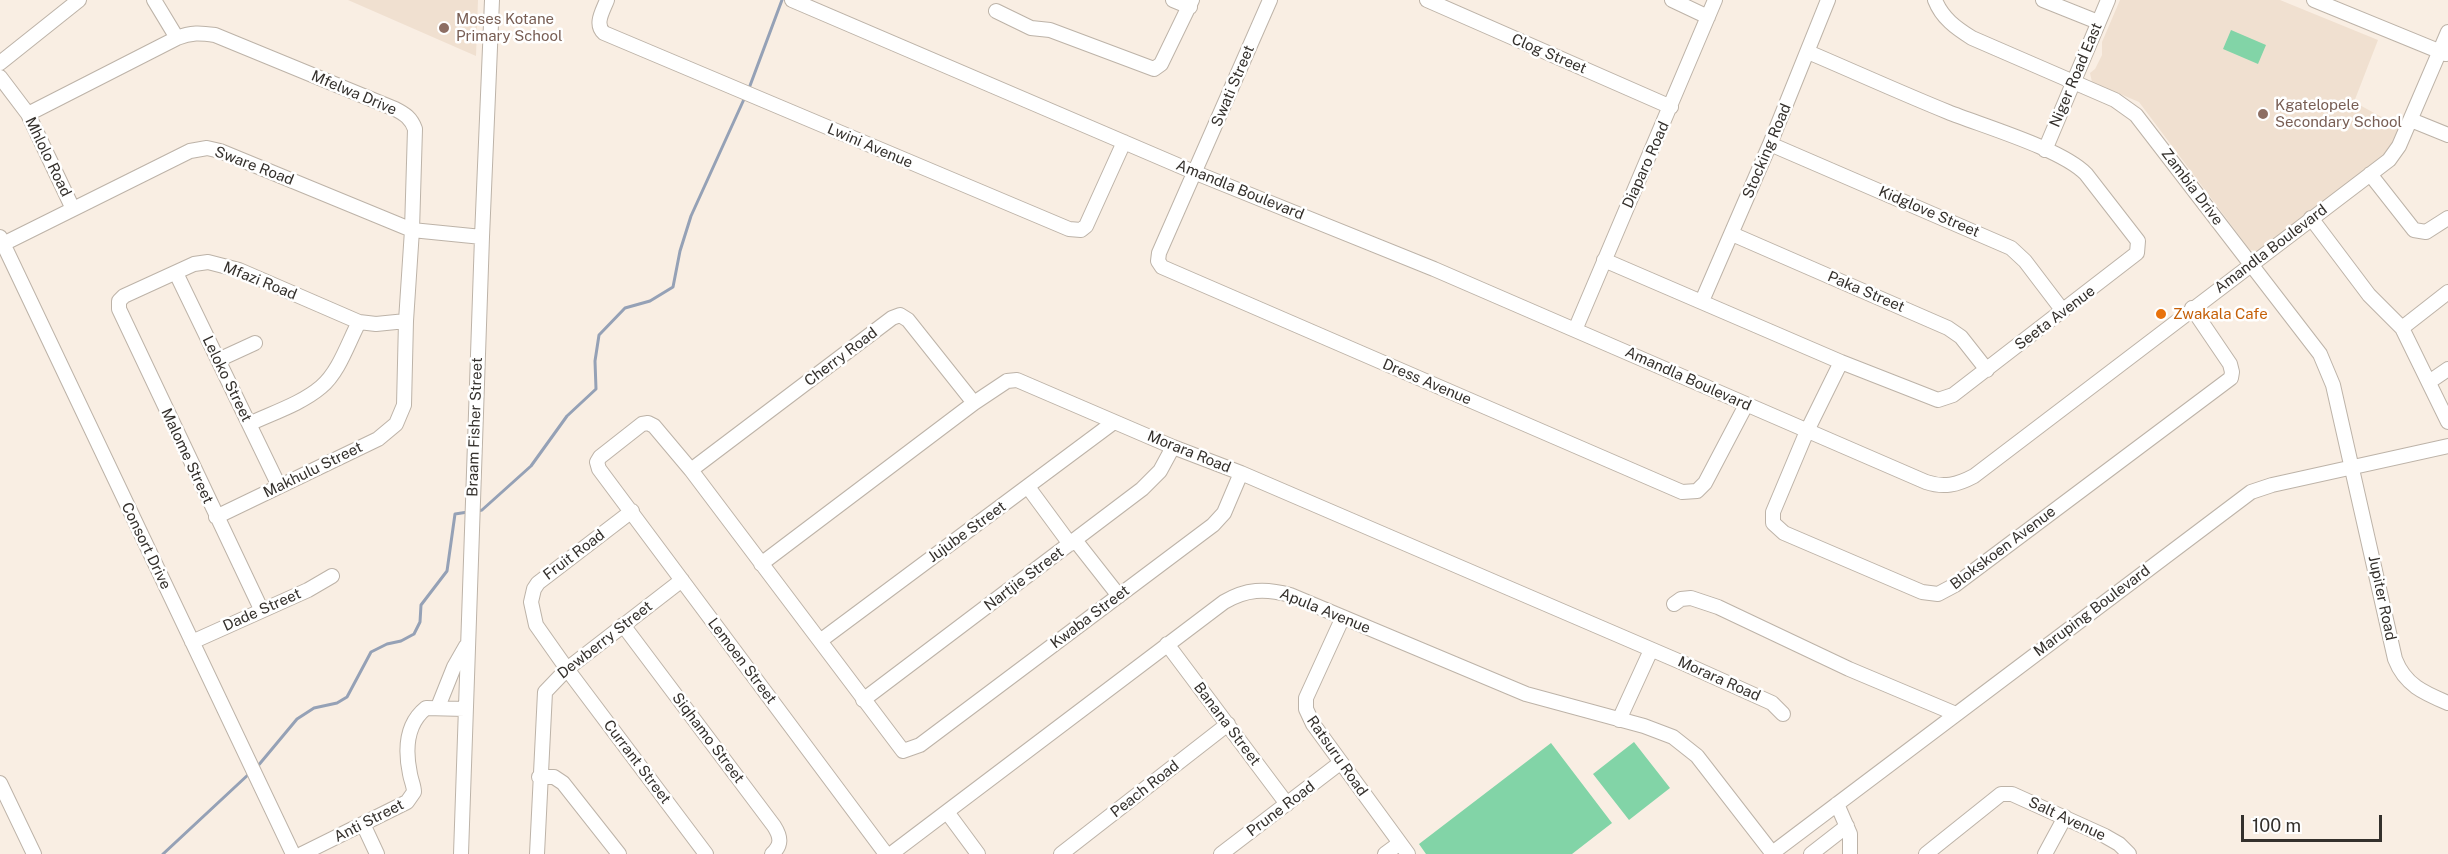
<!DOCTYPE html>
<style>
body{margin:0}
#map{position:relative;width:2448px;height:854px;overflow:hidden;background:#f9eee3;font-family:"Public Sans",sans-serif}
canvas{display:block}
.scale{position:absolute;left:2241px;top:815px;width:141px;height:27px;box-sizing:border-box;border:3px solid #34302c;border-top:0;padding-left:8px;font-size:18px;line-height:21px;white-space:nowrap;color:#34302c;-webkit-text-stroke:4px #fff;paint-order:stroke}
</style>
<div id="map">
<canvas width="2448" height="854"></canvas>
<div class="scale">100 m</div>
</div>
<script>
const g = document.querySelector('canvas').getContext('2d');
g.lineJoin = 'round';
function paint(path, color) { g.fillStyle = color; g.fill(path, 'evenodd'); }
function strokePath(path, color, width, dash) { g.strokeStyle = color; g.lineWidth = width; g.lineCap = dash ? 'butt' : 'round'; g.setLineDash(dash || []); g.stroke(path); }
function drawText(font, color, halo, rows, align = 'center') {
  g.font = font + ' "Public Sans",sans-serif'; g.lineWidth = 5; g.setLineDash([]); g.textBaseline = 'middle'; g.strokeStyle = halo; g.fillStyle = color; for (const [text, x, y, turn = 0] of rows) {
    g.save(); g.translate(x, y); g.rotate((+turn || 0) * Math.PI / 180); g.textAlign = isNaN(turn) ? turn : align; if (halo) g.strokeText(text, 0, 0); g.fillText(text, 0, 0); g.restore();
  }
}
paint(new Path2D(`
 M 348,0 L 478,0 L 476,56 Z
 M 2120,0 L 2280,0 L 2378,40 L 2354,102 L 2400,127 L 2388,154 L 2259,251 L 2250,250 L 2139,102 L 2092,82 L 2090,73 L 2095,69 L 2102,55 L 2102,42 Z`), '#f0e0d0');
paint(new Path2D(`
 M 2231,30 L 2266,45 L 2258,64 L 2223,49 Z
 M 1634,742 L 1670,788 L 1629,820 L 1593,774 Z
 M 1551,743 L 1612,823 L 1572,854 L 1426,854 L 1419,844 Z`), '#82d4a7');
strokePath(new Path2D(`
 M 748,91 L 782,0
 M 478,511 L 482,510 L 531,466 L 567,416 L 596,389 L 595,361 L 599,335 L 625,308 L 650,301 L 673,287 L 680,251 L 691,216 L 745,97
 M 257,767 L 297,719 L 314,708 L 337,703 L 347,697 L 371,652 L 387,644 L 401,641 L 414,634 L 420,622 L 421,605 L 447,571 L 455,514 L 468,512
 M 163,854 L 250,773`), '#95a1b6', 3);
const minor = new Path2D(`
 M 154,0 L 177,38
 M 607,0 C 603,11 594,24 604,33 L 1069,229 L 1081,230 L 1086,226 L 1124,142
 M 792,0 L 1196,173 L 1434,269 L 1926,482 C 1944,488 1957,485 1974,476 L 2389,160 L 2399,146 L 2448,32
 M 1173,0 L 1190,7
 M 1270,0 L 1159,253 L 1158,261 L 1162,267 L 1682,492 L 1697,491 L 1705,483 L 1746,405
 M 1427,0 L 1671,107
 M 1672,0 L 1708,17
 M 1935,0 C 1942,18 1956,28 1972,38 L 2115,100 L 2136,115 L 2320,354 L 2333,385 L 2395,659 C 2405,685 2424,693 2448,703
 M 2043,0 L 2098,22
 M 2314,0 L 2446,54
 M 996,11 L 1031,28 L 1050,30 L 1154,69 L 1161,64 L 1192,0
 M 0,63 L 79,0
 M 0,77 L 28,114 L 73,209
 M 28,114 L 177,38 C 191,32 201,33 215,35 L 395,109 C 405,114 411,118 415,129 L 412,230 L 406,321 L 404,405 L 396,424 L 378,439 L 216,517
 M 2411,120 L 2448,135
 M 1770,144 L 2011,248 L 2025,261 L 2063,311
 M 2045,150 L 2108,0
 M 2370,174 L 2414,230 L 2426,232 L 2448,218
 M 2311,218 L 2369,295 L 2402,328 L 2448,422
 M 1732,234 L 1948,328 L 1961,337 L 1987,370
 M 0,237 L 293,854
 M 3,244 L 190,151 L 207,148 L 220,151 L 412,230 L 482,237
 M 1604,260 L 1841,362 L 1938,400 L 1953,395 L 2137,253 L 2138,241 L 2086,174 C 2062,149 1983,126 1948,112 C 1901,93 1855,72 1808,52
 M 176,273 L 279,486
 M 1702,301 L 1770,144 L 1828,0
 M 2402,328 L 2448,292
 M 1575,330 L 1715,0
 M 218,360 L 255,343
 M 1841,362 L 1807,431 L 1773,512 L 1773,523 L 1784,533 L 1922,592 L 1938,594 L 1955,585 L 2231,378 L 2232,372 L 2230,364 L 2192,308
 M 2429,382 L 2448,369
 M 249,424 C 272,413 301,404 321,387 C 339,372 348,343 359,322
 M 691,470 L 892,318 L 900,315 L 908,320 L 974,403
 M 1028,487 L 1070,544
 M 632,511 L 538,583 L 534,589 L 531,602 L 536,625 L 567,669 L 706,854
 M 1075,540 L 1119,596
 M 761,564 L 974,403 L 1007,381 L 1017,380 L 1173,447 L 1241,473 L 1683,663 L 1772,703 L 1783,714
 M 1674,604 L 1681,599 L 1691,598 L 1718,607 L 1849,669 L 1956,714
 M 261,609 L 119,309 L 119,301 L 124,296 L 194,264 L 208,262 L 239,270 L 359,322 L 376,324 L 406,321
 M 1343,617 L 1306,698 L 1306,709 L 1313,724 L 1408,854
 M 623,625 L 774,826 C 781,837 782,845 772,854
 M 820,641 L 1114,422
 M 192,642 L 308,590 L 332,576
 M 1167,644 L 1287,804
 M 863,700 L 1142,489 L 1160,471 L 1173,447
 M 438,707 L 454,667 L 466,646
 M 1619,720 L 1651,650
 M 539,777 L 554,777 L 563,783 L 619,854
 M 0,783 L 34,854
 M 1837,804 L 1850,834 L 1850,854
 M 947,812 L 978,854
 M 363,824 L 377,854
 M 302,854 L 407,802 L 414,792 C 414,786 411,780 410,774 C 405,750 406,724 426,708 L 465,709
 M 461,854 L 482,237 L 492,0
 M 537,854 L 545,692 L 567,669 L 682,580
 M 886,854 L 599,469 L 597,462 L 600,457 L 642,424 L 648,423 L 654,426 L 691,470 L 903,751 L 920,745 L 1213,525 L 1224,513 L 1241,473
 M 891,854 L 1224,602 C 1246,589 1265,588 1290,595 L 1526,694 L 1644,726 L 1673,737 L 1697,756 L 1773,854
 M 1061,854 L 1228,724
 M 1221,854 L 1340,763
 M 1385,854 L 1400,843
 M 1771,854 L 2251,492 L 2272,485 L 2448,446
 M 1811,854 L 1847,826
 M 1926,854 L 2001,794 L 2012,794 L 2105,836 L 2119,844 L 2129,854
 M 2045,854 L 2065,817`);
strokePath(minor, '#bdb3a8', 16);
strokePath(minor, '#fff', 14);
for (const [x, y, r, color] of [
 [444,28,6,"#8d6e63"],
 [2263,114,6,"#8d6e63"],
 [2161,314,6,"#e8710a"]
]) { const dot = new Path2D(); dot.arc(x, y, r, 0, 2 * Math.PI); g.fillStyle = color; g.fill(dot); strokePath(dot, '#fff', 2); }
drawText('15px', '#785e54', '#fff', [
 ["Moses Kotane",456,19],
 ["Primary School",456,36],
 ["Kgatelopele",2275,105],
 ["Secondary School",2275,122]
], 'left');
drawText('15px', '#34302c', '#fff', [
 ["Clog Street",1549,54,23],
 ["Niger Road East",2076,75,-67],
 ["Swati Street",1233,86,-67],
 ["Mfelwa Drive",354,93,23],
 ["Lwini Avenue",870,146,23],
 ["Stocking Road",1767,151,-67],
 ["Mhlolo Road",48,157,64],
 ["Diaparo Road",1646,165,-66],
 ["Sware Road",254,166,21],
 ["Zambia Drive",2192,187,53],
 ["Amandla Boulevard",1240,190,22],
 ["Kidglove Street",1929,212,23],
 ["Amandla Boulevard",2271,249,-37],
 ["Mfazi Road",260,281,22],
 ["Paka Street",1866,292,23],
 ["Seeta Avenue",2055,318,-37],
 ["Cherry Road",841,357,-37],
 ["Leloko Street",227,379,64],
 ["Amandla Boulevard",1688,379,24],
 ["Dress Avenue",1427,382,23],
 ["Braam Fisher Street",475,427,-88],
 ["Morara Road",1189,452,22],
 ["Malome Street",187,456,65],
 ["Makhulu Street",313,470,-26],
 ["Jujube Street",967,532,-36],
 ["Consort Drive",146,546,64],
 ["Blokskoen Avenue",2003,548,-37],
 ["Fruit Road",574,555,-37],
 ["Nartjie Street",1024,579,-37],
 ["Jupiter Road",2382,598,78],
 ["Dade Street",262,610,-24],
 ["Apula Avenue",1325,611,22],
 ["Maruping Boulevard",2092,611,-37],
 ["Kwaba Street",1090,617,-37],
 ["Dewberry Street",605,640,-38],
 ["Lemoen Street",742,661,53],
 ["Morara Road",1719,679,24],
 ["Banana Street",1227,724,53],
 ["Siqhamo Street",708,738,53],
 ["Ratsuru Road",1337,756,55],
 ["Currant Street",637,762,53],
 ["Peach Road",1145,789,-38],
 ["Prune Road",1281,809,-37],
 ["Salt Avenue",2067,819,25],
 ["Anti Street",369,821,-27]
]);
drawText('15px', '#c56008', '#fff', [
 ["Zwakala Cafe",2173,314]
], 'left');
</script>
